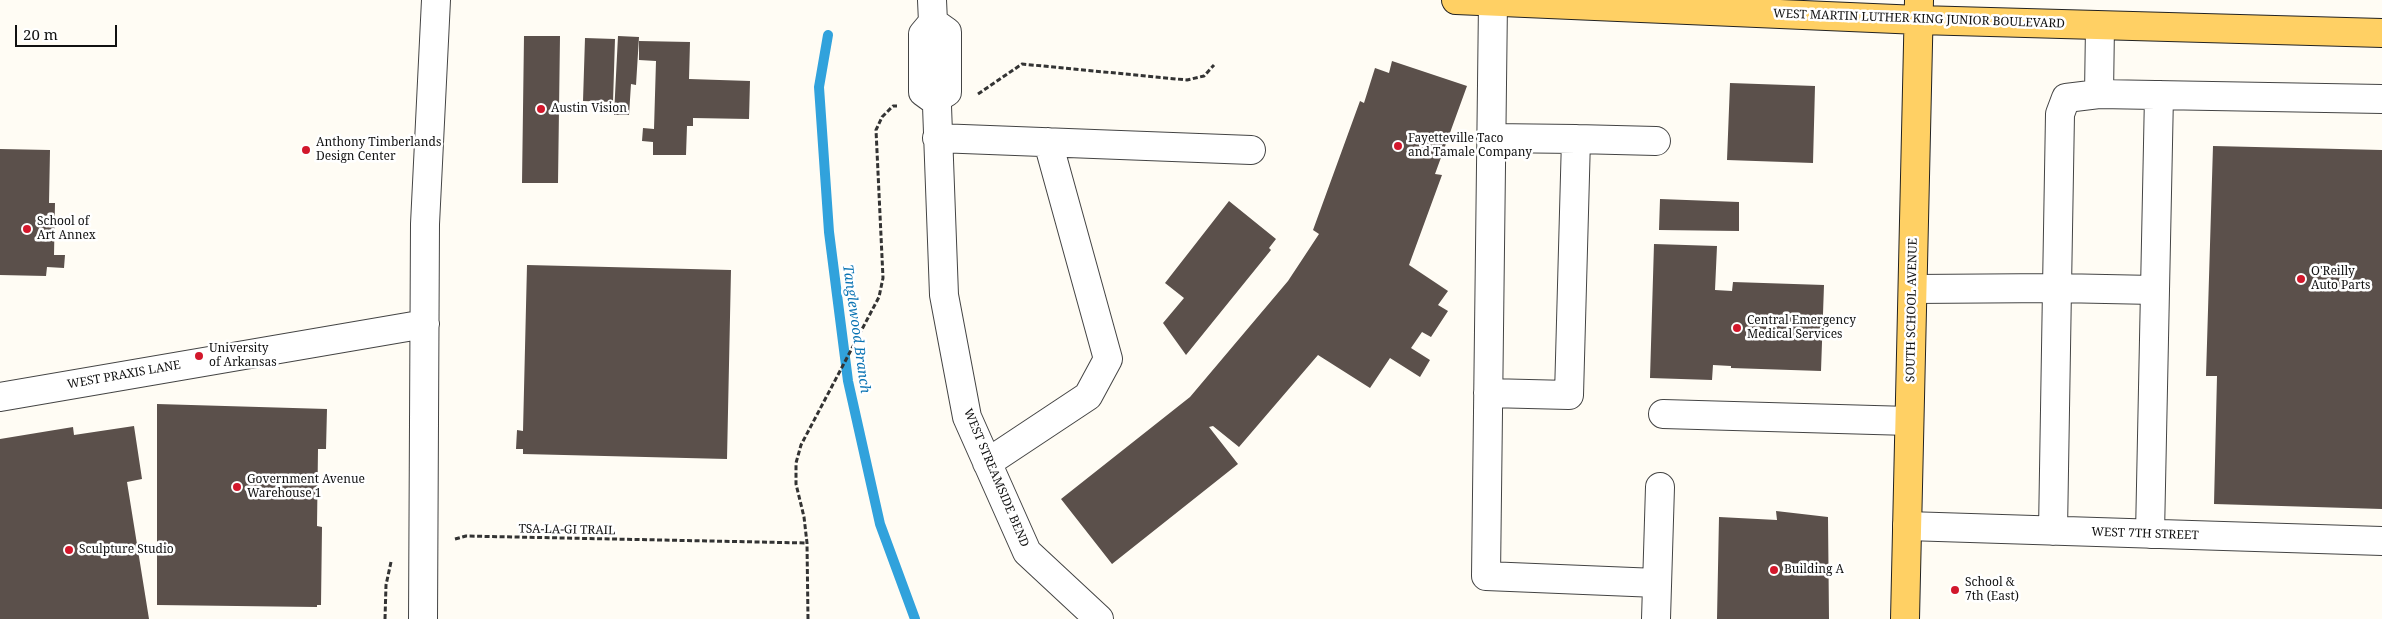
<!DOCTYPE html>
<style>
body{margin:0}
#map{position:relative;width:2382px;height:619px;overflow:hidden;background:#fffcf4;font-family:"Noto Serif",serif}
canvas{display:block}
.scale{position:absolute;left:15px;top:25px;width:102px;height:22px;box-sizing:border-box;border:2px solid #111;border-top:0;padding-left:6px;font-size:15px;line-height:18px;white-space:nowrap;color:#111;-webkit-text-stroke:4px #fff;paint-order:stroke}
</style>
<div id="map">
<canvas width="2382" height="619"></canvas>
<div class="scale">20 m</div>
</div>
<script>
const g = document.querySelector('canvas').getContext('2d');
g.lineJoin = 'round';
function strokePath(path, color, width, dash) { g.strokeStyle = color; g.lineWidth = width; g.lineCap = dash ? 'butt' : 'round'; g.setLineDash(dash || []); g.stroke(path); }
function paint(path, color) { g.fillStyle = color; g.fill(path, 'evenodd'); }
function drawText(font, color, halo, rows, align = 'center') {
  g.font = font + ' "Noto Serif",serif'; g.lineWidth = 5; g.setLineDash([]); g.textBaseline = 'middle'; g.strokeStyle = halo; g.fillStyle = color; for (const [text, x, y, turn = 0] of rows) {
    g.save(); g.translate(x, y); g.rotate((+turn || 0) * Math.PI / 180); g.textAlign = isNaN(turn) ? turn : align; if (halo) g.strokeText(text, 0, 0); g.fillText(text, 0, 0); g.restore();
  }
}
strokePath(new Path2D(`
 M 828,35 L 819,87 L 829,232 L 848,381 L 880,524 L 915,619`), '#31a2dc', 10);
paint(new Path2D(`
 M 524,36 L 560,36 L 558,183 L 522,183 Z
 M 618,36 L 639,37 L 636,85 L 631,84 L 629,115 L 614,115 Z
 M 585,38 L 615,39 L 613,102 L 583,101 Z
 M 639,41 L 690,42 L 689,79 L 750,81 L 749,119 L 693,118 L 693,126 L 687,126 L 686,155 L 653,155 L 653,142 L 642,141 L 643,128 L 654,129 L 656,61 L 639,60 Z
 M 1392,61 L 1467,86 L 1435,174 L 1442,175 L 1409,265 L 1448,291 L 1438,305 L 1448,311 L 1431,337 L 1422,332 L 1411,348 L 1430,360 L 1420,377 L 1390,358 L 1370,388 L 1318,355 L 1239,447 L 1213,426 L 1209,427 L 1238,464 L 1112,564 L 1061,499 L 1190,397 L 1288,281 L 1319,234 L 1313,230 L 1360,101 L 1364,103 L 1375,68 L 1389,73 Z
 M 1730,83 L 1815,86 L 1813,163 L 1727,160 Z
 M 2213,146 L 2382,150 L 2382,509 L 2214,504 L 2217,376 L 2206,376 Z
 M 0,149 L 50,150 L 49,203 L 55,203 L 54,255 L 65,255 L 64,268 L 47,267 L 46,276 L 0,275 Z
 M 1660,199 L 1739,202 L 1739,231 L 1659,230 Z
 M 1229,201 L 1276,239 L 1269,248 L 1271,250 L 1186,355 L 1163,323 L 1184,298 L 1165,283 Z
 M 1654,244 L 1717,246 L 1715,290 L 1732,291 L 1733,282 L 1824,285 L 1821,371 L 1731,368 L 1731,366 L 1713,365 L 1712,380 L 1650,378 Z
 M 527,265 L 731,270 L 727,459 L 523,454 L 523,449 L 516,449 L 517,430 L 523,431 Z
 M 157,404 L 327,409 L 326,449 L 318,449 L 317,526 L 322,527 L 321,605 L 317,605 L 317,607 L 157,605 Z
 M 134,426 L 142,479 L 127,482 L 149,619 L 0,619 L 0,439 L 73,427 L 74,435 Z
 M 1776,511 L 1828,517 L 1829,619 L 1717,619 L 1719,517 L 1777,520 Z`), '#5b504b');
const minor = new Path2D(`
 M 932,0 L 933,22 L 923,34 L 923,92 L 934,100 L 937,106 L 944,295 L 967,417 L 1027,552 L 1099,619
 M 1493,2 L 1486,576 L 1657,583
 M 933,22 L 947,32 L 947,92 L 934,100
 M 2099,94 L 2382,99
 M 937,138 L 1251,150
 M 1576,139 L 1656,141
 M 1913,289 L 2057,288 L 2060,114 L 2066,98 L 2099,94 L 2100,26
 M 1488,393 L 1569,395 L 1576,139 L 1491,138
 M 0,397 L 425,324
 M 1663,414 L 1909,421
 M 987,463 L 1088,396 L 1108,359 L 1048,142
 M 1907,526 L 2382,541
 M 2053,531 L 2057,288 L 2154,290
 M 2150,534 L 2159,95
 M 423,619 L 425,224 L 436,0
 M 1656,619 L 1660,487`);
const major = new Path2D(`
 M 1456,0 L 1919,20 L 2382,33
 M 1905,619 L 1919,0`);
strokePath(minor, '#444', 30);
strokePath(major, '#222', 30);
strokePath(new Path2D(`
 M 978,94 L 1022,64 L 1187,80 L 1204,76 L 1214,65
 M 455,539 L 466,536 L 807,543
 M 385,619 L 386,585 L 391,562
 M 808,619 L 807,543 L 804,517 L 796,484 L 796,463 L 801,445 L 879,297 L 883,278 L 876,130 L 882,117 L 893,106 L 897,106`), '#333', 3, [5, 2.5]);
strokePath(minor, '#fff', 28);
strokePath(major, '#ffd064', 28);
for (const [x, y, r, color] of [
 [541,109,5,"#d2172b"],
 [1398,146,5,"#d2172b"],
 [306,150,5,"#d2172b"],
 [27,229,5,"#d2172b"],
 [2301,279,5,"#d2172b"],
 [1737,328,5,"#d2172b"],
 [199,356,5,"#d2172b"],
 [237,487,5,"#d2172b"],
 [69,550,5,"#d2172b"],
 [1774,570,5,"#d2172b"],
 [1955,590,5,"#d2172b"]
]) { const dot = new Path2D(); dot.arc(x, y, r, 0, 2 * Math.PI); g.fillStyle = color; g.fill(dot); strokePath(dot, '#fff', 2); }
drawText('12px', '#111', '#fff', [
 ["WEST MARTIN LUTHER KING JUNIOR BOULEVARD",1919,19,2],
 ["SOUTH SCHOOL AVENUE",1912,310,-89],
 ["WEST PRAXIS LANE",124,375,-10],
 ["WEST STREAMSIDE BEND",996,478,67],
 ["TSA-LA-GI TRAIL",567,530,1],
 ["WEST 7TH STREET",2145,534,2]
]);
drawText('12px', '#111', '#fff', [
 ["Austin Vision",551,109],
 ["Fayetteville Taco",1408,139],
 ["and Tamale Company",1408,153],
 ["Anthony Timberlands",316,143],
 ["Design Center",316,157],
 ["School of",37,222],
 ["Art Annex",37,236],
 ["O'Reilly",2311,272],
 ["Auto Parts",2311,286],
 ["Central Emergency",1747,321],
 ["Medical Services",1747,335],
 ["University",209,349],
 ["of Arkansas",209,363],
 ["Government Avenue",247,480],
 ["Warehouse 1",247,494],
 ["Sculpture Studio",79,550],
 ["Building A",1784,570],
 ["School &",1965,583],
 ["7th (East)",1965,597]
], 'left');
drawText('italic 14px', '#0a73b3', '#fff', [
 ["Tanglewood Branch",856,329,82]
]);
</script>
